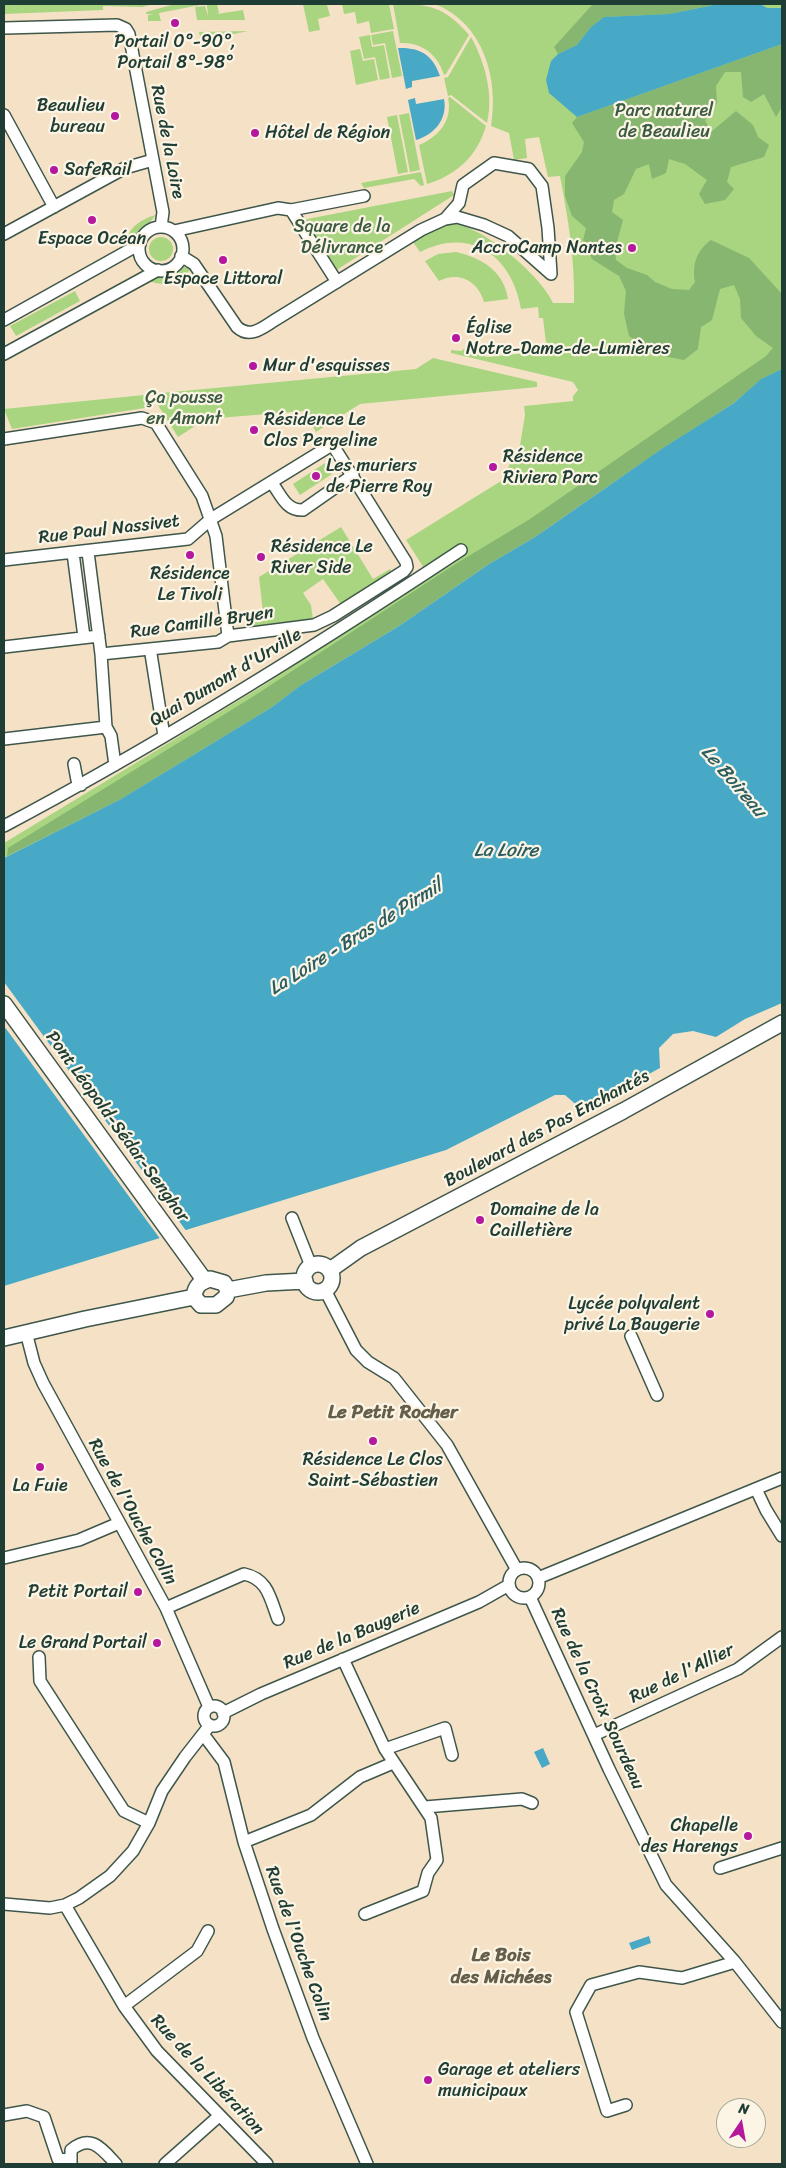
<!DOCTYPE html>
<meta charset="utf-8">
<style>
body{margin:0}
#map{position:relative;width:786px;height:2168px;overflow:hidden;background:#f5e2c6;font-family:Sriracha,sans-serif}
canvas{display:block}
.frame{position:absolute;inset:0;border:5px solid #1f3d34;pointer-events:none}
.north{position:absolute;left:716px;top:2098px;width:50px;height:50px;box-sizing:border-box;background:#fcf5e5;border:1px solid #a4ab9e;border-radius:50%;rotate:12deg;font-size:14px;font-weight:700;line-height:20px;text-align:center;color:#1f3d34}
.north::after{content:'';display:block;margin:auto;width:18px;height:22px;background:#b5179e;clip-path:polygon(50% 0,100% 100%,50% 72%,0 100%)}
</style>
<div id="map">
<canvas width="786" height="2168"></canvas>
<div class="frame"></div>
<div class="north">N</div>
</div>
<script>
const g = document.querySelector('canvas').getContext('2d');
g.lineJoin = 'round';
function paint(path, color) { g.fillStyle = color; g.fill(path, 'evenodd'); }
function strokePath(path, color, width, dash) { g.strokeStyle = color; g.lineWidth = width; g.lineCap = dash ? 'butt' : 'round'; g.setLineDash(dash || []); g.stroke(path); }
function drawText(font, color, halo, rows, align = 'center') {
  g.font = font + ' Sriracha,sans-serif'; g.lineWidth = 4.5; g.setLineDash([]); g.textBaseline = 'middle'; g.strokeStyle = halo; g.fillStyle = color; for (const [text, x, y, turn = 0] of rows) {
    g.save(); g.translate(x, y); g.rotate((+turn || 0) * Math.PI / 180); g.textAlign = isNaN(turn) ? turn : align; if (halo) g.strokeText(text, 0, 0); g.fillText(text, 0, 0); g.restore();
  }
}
paint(new Path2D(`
 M 4,4 L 154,4 L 142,7 L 103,6 L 103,10 L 4,14 Z
 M 175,4 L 205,4 L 159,13 L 161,21 L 148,21 L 148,15 L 154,14 L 146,14 L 146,12 Z
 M 217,4 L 219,13 L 217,14 L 243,10 L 245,20 L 197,20 L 195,7 L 205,6 L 208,16 L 207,5 Z
 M 303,4 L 331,4 L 327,5 L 330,16 L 318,19 L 320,30 L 309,32 Z
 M 342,4 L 389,4 L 394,29 L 371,33 L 369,21 L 357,24 L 355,12 L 344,14 Z
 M 393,4 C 429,4 444,6 469,35 L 446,74 L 444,75 C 438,55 422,42 400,43 Z
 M 435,4 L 782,4 L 782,369 L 696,428 L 301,685 L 272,707 L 121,799 L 4,858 L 4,843 L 264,685 L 429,576 L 406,540 L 501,481 L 520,445 L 525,415 L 524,406 L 573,401 L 573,396 L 578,390 L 573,382 L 451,353 L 451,350 L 461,351 L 471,345 L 486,357 L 547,351 L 543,318 L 539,318 L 538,307 L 521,309 C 512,256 471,226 420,252 L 413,242 C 422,237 433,227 443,224 C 473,216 542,276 553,303 L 574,303 C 575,259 568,218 560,176 L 548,177 L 539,137 L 525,139 L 527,158 L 514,160 L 509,133 L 491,126 C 499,78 483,23 435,4 Z
 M 248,31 L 201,41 L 199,32 Z
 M 393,31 L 402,76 L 392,78 L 385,43 L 373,45 L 371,35 Z
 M 370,35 L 372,47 L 384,45 L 390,78 L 380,80 L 375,57 L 364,59 L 359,37 Z
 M 471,37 C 485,62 494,95 487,123 L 451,95 L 448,96 L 444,78 L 448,77 Z
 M 360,49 L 363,61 L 374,59 L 378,80 L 356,85 L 350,51 Z
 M 450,97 L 486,126 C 477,156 457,175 427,184 L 419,145 C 438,137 453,121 448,98 Z
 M 409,113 L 420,170 L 410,172 L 399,115 Z
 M 397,115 L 408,172 L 398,174 L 387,117 Z
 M 421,172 L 424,185 L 421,186 L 414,179 L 364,188 L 361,183 Z
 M 452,191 L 454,195 L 335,271 L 302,220 Z
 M 156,215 L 129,247 C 122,230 143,218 156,215 Z
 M149 249a12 12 0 1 1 24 0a12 12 0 1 1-24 0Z
 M 456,252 C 482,258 504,271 508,299 L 484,302 C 478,281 459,271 439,281 L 425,261 L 438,254 Z
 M 183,267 L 191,268 C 182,283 162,288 147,280 L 168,274 Z
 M 75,291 L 80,301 L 16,336 L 10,326 Z
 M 433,358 L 537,382 L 537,387 L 360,404 L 316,432 L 304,411 L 206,419 L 178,437 L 151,394 L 416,369 Z
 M 144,395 L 151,407 L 12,429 L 4,409 Z
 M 325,463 L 332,474 L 300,495 L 293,484 Z
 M 341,527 L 373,579 L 390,569 L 393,574 L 342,606 L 323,579 L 303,593 L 311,605 L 313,620 L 249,627 L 248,623 L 264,621 L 259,577 Z`), '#a9d581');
paint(new Path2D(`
 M 593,4 L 719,4 L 669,14 L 604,17 L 591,27 L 577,45 L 558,54 L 554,47 Z
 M 782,44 L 782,107 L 776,117 L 764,94 L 751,102 L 743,97 L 741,72 L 725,72 L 716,86 L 717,103 L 705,120 L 711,132 L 736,111 L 753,125 L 758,137 L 769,145 L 764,157 L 731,167 L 727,182 L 734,189 L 725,200 L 705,204 L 699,194 L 707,180 L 685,164 L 669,159 L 666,173 L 652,179 L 649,164 L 636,169 L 624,194 L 614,200 L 612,212 L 623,220 L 615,250 L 616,260 L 627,268 L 647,275 L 655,282 L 672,289 L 689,290 L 695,282 C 692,265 696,251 711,240 L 749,258 L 782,294 L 782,369 L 761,379 L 734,403 L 663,448 L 535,537 L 489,564 L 399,626 L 301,685 L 272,707 L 121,799 L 7,856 L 8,848 L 254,696 L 457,563 L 530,519 L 766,356 L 773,348 L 756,336 L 741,318 L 740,299 L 734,285 L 720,289 L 712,320 L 701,327 L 698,349 L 684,360 L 653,354 L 629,336 L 624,314 L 626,291 L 619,276 L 592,259 L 583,240 L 586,228 L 572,216 L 565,196 L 565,176 L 582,152 L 584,142 L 572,123 L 577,117 Z`), '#86b66f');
paint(new Path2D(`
 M 719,4 L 760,4 L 767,8 L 782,8 L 782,44 L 577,117 L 549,93 L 546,80 L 551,61 L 558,54 L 577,45 L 591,27 L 604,17 L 669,14 Z
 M 398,48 C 420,47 433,55 440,76 L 412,81 L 412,87 L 406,89 Z
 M 415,98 L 416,104 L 444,99 C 448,119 434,135 416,140 L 408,100 Z
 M 782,369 L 782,1003 L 745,1019 L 716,1037 L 693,1031 L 673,1034 L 659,1048 L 660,1068 L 588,1107 L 580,1108 L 565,1095 L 555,1095 L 446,1150 L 4,1286 L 4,858 L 121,799 L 272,707 L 301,685 L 399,626 L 489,564 L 535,537 L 663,448 L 734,403 L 761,379 Z
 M 543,1748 L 550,1764 L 542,1768 L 534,1752 Z
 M 649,1936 L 651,1943 L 632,1950 L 629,1943 Z`), '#47a9c6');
paint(new Path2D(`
 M 4,982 L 187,1232 L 161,1240 L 4,1026 Z`), '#f5e2c6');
const street = new Path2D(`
 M 4,28 L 117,25 L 126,29 L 129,34 L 163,212 L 161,227
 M 4,115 L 54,207
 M 291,210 L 337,282
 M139 249a22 22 0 1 1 44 0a22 22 0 1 1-44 0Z
 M 174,231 L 278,208 L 291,210 L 364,196
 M 4,234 L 125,168 L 153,160
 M 181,256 L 194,264 L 237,327 C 250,339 262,328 275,320 L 421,230 L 445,219 L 457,217 L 484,225 L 508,236 L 551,274 L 548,228 L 542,186 L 529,169 L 494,163 L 463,185 L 459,203 L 445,219
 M 4,320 L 140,244
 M 4,354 L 158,270
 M 4,439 L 142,418 L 156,423 L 202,496 L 216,536 L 228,636
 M 272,483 C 281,495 286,511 303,510 L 353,475
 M 88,552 L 101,654 L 106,727 L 111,736 L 115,765
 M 73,553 L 84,637
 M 4,560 L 188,539 L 211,519 L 330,446 L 334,447 L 406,562 L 407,567 L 404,571 L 333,616 L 314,625 L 228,636 L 218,642 L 101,654
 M 4,647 L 99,636
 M 151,654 L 164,736
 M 4,739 L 106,727
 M 74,764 L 77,780 L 81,785
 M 4,826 C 161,743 313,648 461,550
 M 292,1218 L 311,1266
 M 325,1290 L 356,1350 L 368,1362 L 394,1378 L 447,1445 L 517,1570
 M 26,1332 L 34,1363 L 43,1383 L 166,1608 L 209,1707
 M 631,1336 L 657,1395
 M 756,1489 L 766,1510 L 782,1536
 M 4,1558 L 79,1540 L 119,1523
 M509 1583a15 15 0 1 1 30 0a15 15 0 1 1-30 0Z
 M 538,1578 L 782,1478
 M 530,1597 L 609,1769 L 666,1885 L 735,1962 L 782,2022
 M 166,1608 L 244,1574 C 268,1579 270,1598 278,1619
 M 39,1657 L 40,1681 L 124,1811 L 149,1823
 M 343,1659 L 385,1749 L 431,1818 L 437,1860 L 428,1873 L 423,1891 L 365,1914
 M204 1716a10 10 0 1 1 20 0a10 10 0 1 1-20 0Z
 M 223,1713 L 261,1694 L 479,1602 L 509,1585
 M 203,1734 L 224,1762 L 244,1842 L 273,1929 L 313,2038 L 367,2164
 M 594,1735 L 738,1669 L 782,1637
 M 385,1749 L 445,1728 L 452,1755
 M 425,1807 L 522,1799 L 532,1803
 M 244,1842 L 311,1815 L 360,1777 L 393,1763
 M 720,1868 L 782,1848
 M 4,1904 L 50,1908 L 65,1905 L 79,1898 L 110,1876 L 133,1851 L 149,1823 L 162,1791 L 185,1757 L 210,1725
 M 65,1905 L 124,2006 L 157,2051 L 267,2164
 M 124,2006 L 197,1951 L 208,1931
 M 626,2105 L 607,2111 L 576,2012 L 591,1985 L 639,1972 L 682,1978 L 735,1962
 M 4,2115 L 27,2111 L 44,2117 L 58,2159 L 69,2160
 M 71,2164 L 71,2150 C 91,2133 102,2149 116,2164
 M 165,2164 L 219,2116`);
const secondary = new Path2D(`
 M 4,1004 L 205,1281
 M304 1278a14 14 0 1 1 28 0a14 14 0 1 1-28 0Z
 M 330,1270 L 361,1248 L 623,1111 L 782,1023
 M 210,1279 L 224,1283 L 228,1290 L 226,1297 L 216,1305 L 201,1305 L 194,1297 C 195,1286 200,1282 210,1279 Z
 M 228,1290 L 266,1283 L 305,1281
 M 4,1338 L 85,1319 L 194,1297`);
strokePath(street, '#3f564a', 14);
strokePath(secondary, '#3f564a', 18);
strokePath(street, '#fff', 11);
strokePath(secondary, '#fff', 15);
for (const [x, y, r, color] of [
 [175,23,5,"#b5179e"],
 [115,116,5,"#b5179e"],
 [255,133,5,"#b5179e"],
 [54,170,5,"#b5179e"],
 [92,220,5,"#b5179e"],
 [632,248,5,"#b5179e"],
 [223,260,5,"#b5179e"],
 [456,338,5,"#b5179e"],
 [253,366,5,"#b5179e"],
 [254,430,5,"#b5179e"],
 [493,467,5,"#b5179e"],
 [316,476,5,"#b5179e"],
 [190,555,5,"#b5179e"],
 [261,557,5,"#b5179e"],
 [480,1220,5,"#b5179e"],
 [710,1314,5,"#b5179e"],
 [373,1441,5,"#b5179e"],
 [40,1467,5,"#b5179e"],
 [138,1592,5,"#b5179e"],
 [157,1643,5,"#b5179e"],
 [748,1836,5,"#b5179e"],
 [428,2080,5,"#b5179e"]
]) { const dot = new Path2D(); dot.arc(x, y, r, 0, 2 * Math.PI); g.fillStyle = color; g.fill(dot); strokePath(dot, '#fcf5e5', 2); }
drawText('18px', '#1f3d34', '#fcf5e5', [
 ["Portail 0°-90°,",175,42,"center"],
 ["Portail 8°-98°",175,63,"center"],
 ["Beaulieu",105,106,"right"],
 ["bureau",105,127,"right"],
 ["Hôtel de Région",265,133],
 ["SafeRail",64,170],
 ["Espace Océan",92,239,"center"],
 ["AccroCamp Nantes",622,248,"right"],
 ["Espace Littoral",223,279,"center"],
 ["Église",466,328],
 ["Notre-Dame-de-Lumières",466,349],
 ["Mur d'esquisses",263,366],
 ["Résidence Le",264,420],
 ["Clos Pergeline",264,441],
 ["Résidence",503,457],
 ["Riviera Parc",503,478],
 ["Les muriers",326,466],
 ["de Pierre Roy",326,487],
 ["Résidence Le",271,547],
 ["River Side",271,568],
 ["Résidence",190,574,"center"],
 ["Le Tivoli",190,595,"center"],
 ["Domaine de la",490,1210],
 ["Cailletière",490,1231],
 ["Lycée polyvalent",700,1304,"right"],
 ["privé La Baugerie",700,1325,"right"],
 ["Résidence Le Clos",373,1460,"center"],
 ["Saint-Sébastien",373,1481,"center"],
 ["La Fuie",40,1486,"center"],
 ["Petit Portail",128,1592,"right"],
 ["Le Grand Portail",147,1643,"right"],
 ["Chapelle",738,1826,"right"],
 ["des Harengs",738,1847,"right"],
 ["Garage et ateliers",438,2070],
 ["municipaux",438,2091]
], 'left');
drawText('18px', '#3b5b43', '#fcf5e5', [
 ["Parc naturel",664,111],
 ["de Beaulieu",664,132],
 ["Square de la",342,227],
 ["Délivrance",342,248],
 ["Ça pousse",184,398],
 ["en Amont",184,419]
]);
drawText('18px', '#1f3d34', '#fcf5e5', [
 ["Rue de la Loire",167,142,79],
 ["Rue Paul Nassivet",109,530,-7],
 ["Rue Camille Bryen",202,623,-8],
 ["Quai Dumont d'Urville",226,678,-31],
 ["Pont Léopold-Sédar-Senghor",117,1127,54],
 ["Boulevard des Pas Enchantés",547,1129,-28],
 ["Rue de l'Ouche Colin",132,1512,61],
 ["Rue de la Baugerie",352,1636,-23],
 ["Rue de l'Allier",682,1674,-26],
 ["Rue de la Croix Sourdeau",597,1699,65],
 ["Rue de l'Ouche Colin",298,1944,70],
 ["Rue de la Libération",207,2075,47]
]);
drawText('italic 19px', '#2b5d60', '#fcf5e5', [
 ["Le Boireau",733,782,49],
 ["La Loire",506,851],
 ["La Loire - Bras de Pirmil",356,938,-32]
]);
drawText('bold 19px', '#655f49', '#fcf5e5', [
 ["Le Petit Rocher",393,1413],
 ["Le Bois",501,1956],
 ["des Michées",501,1978]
]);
</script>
